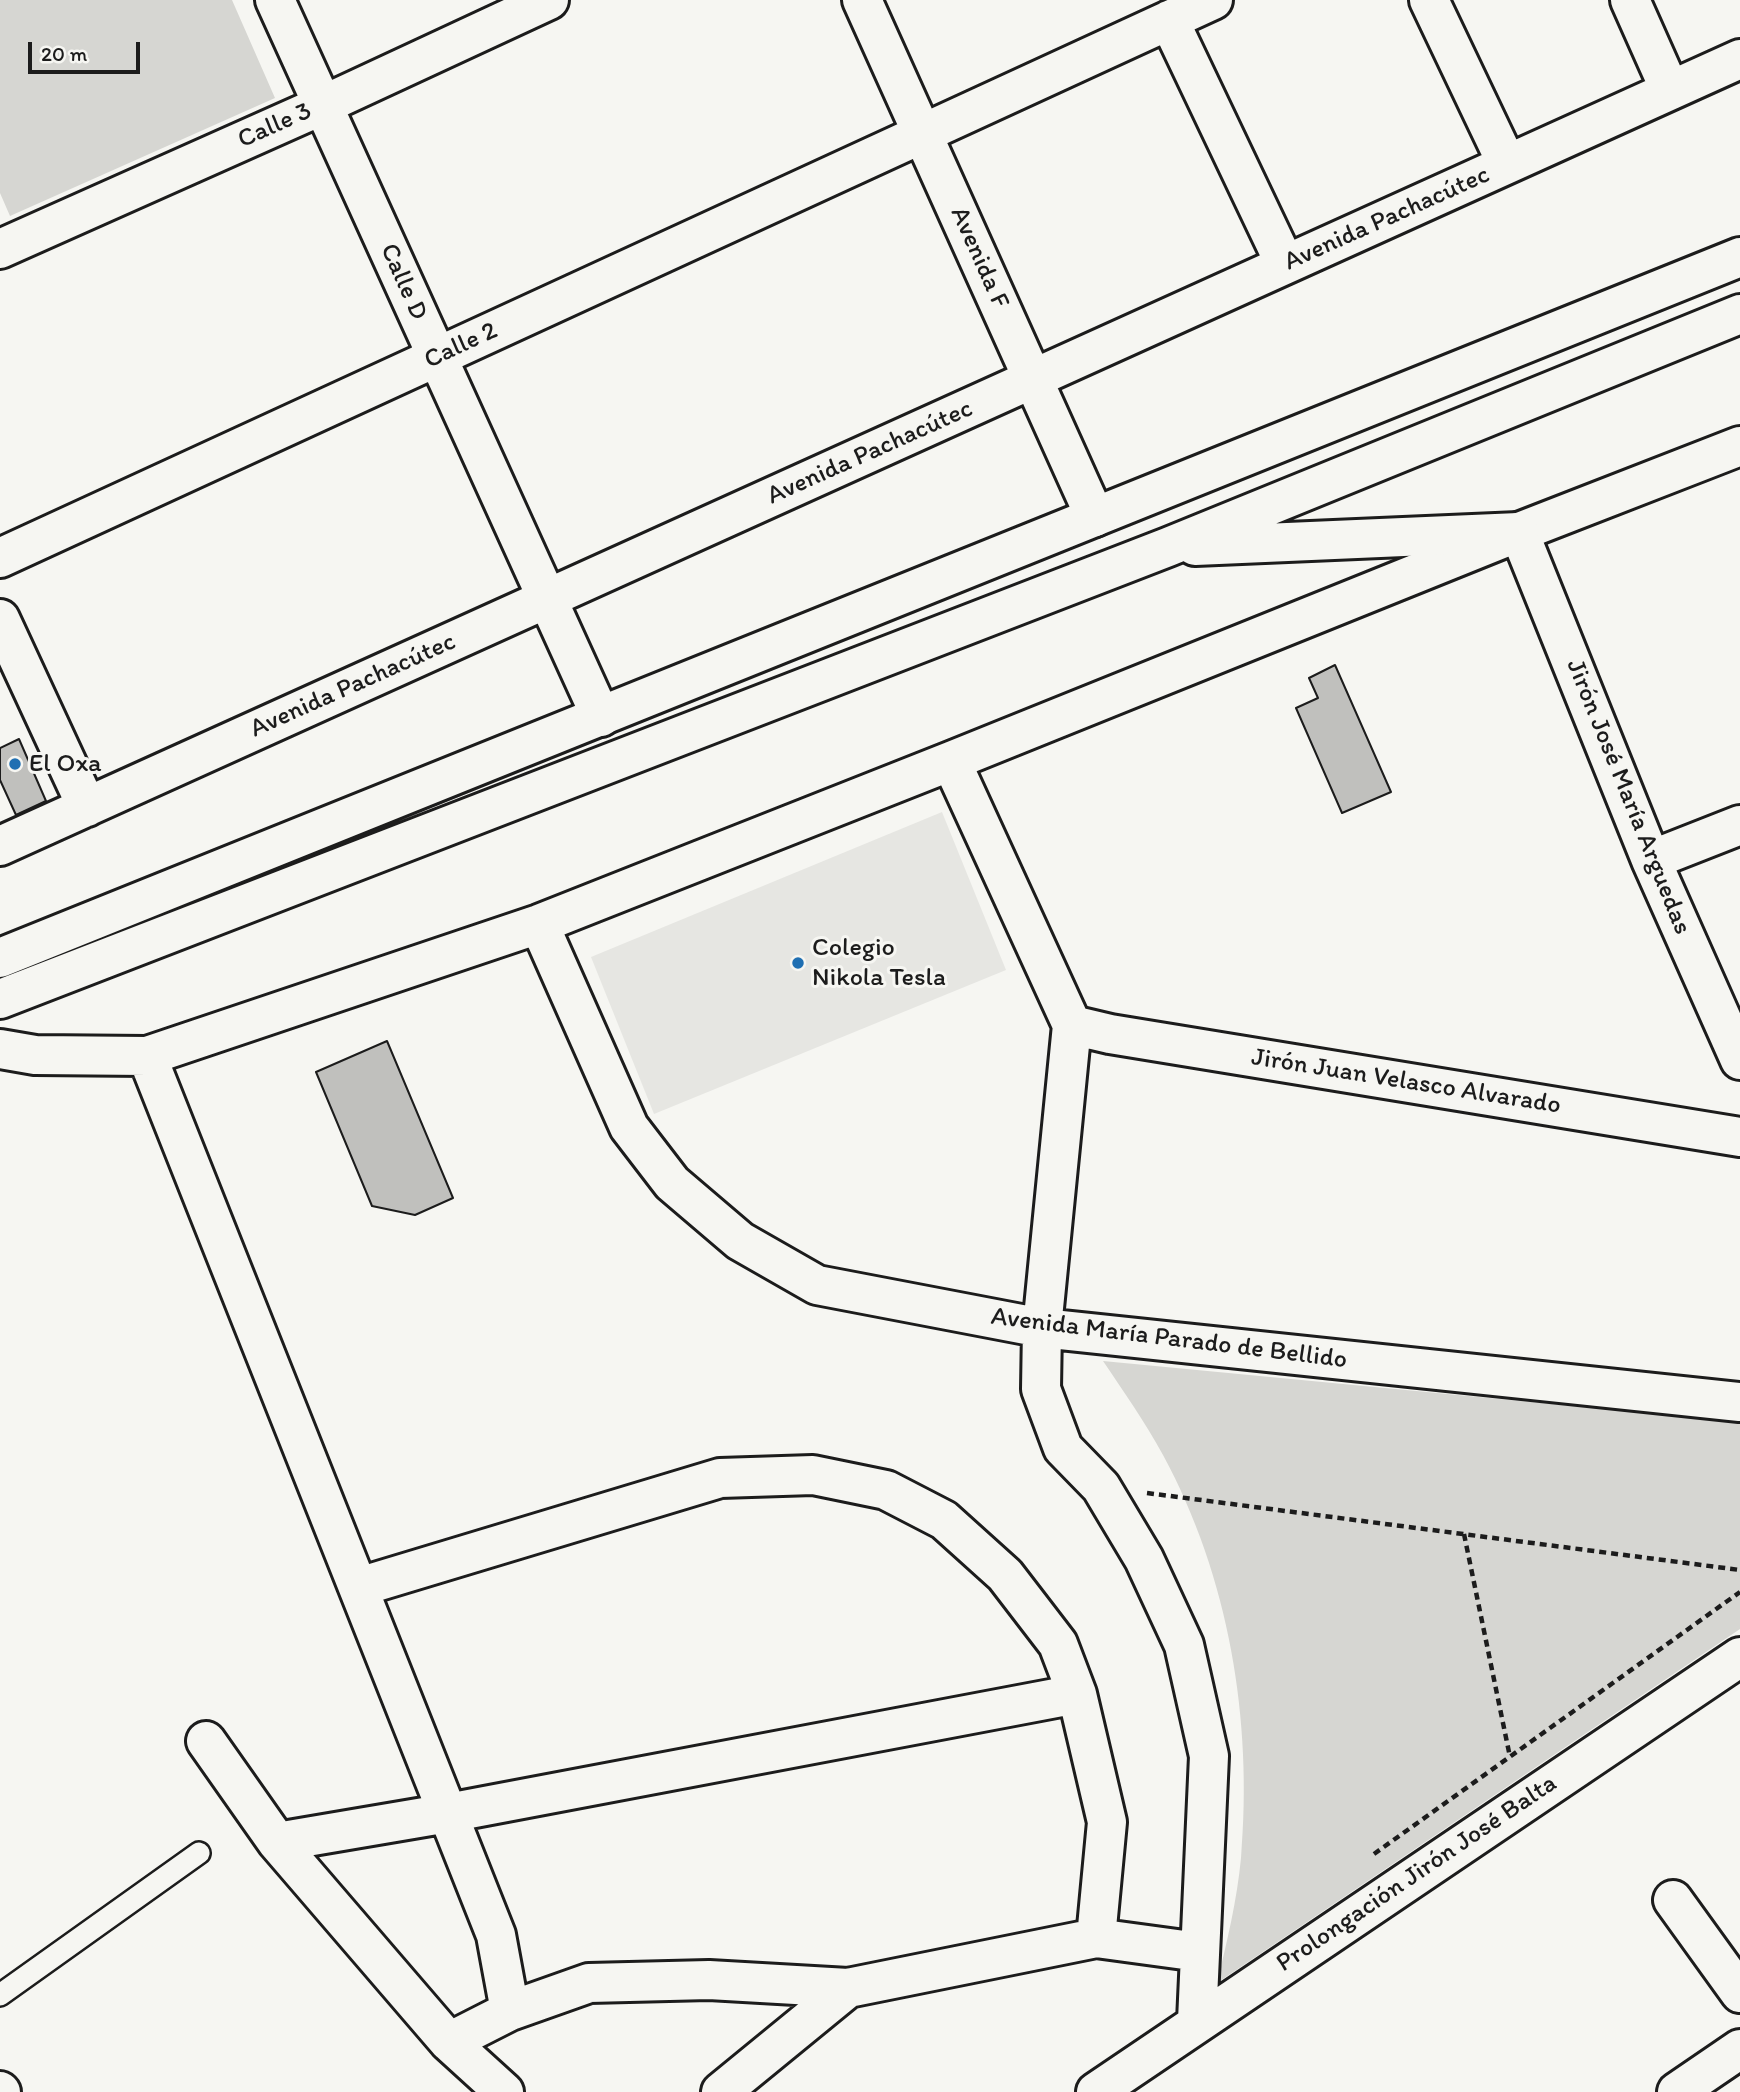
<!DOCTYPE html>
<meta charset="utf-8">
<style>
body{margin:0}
#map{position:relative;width:1740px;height:2092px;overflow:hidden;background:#f6f6f2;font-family:Itim,sans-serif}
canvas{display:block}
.scale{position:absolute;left:28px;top:42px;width:112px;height:32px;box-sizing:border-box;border:4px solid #1c1c1c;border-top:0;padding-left:9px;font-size:21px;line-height:24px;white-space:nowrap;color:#1c1c1c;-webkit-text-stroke:5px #f6f6f2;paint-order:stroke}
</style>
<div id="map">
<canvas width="1740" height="2092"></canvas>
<div class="scale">20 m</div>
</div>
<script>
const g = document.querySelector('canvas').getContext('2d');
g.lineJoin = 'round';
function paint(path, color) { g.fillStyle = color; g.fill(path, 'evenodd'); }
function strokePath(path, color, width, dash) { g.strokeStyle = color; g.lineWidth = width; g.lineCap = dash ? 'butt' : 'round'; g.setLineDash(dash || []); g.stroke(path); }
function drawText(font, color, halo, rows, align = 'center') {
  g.font = font + ' Itim,sans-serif'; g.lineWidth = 6; g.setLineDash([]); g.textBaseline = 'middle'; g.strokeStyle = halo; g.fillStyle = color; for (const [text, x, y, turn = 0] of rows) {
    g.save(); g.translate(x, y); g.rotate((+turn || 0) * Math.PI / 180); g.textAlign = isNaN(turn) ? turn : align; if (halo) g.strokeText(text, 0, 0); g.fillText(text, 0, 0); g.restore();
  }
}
paint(new Path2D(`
 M 942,812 L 1006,970 L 654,1114 L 591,957 Z`), '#e6e6e2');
paint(new Path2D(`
 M 0,0 L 232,0 L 275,98 L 10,216 L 0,193 Z
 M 1103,1361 L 1740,1422 L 1740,1629 L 1217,1983 C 1227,1942 1237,1900 1241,1858 C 1253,1720 1229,1577 1163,1455 C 1145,1422 1124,1392 1103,1361 Z`), '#d6d6d2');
const building = new Path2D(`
 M 1335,665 L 1391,792 L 1342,813 L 1296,708 L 1318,698 L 1309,678 Z
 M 19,739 L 46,801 L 16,815 L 0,780 L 0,748 Z
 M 387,1041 L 453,1198 L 415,1215 L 372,1206 L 316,1072 Z`);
paint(building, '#c0c0bd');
strokePath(building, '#1c1c1c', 2);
const lane = new Path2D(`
 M 0,1995 L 199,1853`);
const street = new Path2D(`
 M 275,0 L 601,717
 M 862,0 L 1095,517
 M 1429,0 L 1507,164
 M 1630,0 L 1670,90
 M 1169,20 L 1285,264
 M 0,249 L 323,105 L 549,0
 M 1519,532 L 1651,860 L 1740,1060
 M 0,558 L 1213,0
 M 0,619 L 87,807
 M 951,761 L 1072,1025 L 1042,1328 L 1041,1389 L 1063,1448 L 1101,1487 L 1144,1559 L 1184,1645 L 1209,1756 L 1197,2021
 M 0,846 L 1740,59
 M 1651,860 L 1740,825
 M 539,924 L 629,1127 L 672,1183 L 740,1241 L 817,1285 L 1042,1328 L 1740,1402
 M 1072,1025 L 1110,1034 L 1740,1137
 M 0,1049 L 35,1055 L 147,1056 L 539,924 L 951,761 L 1519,532 L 1740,446
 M 147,1056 L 496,1935 L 510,2011 L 449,2042
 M 359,1587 L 720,1478 L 813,1475 L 886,1490 L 944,1520 L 1005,1575 L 1058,1644 L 1077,1694 L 1107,1822 L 1096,1938
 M 206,1741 L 277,1842 L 449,2042 L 504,2092
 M 277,1842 L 448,1813 L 1077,1694
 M 1673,1900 L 1740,1993
 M 510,2011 L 589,1983 L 709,1980 L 848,1988 L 1096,1938 L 1199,1952
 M 721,2092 L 848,1988
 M 1096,2092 L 1740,1657
 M 1677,2092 L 1740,2049`);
const secondary = new Path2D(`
 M 0,2091 L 1,2092`);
const primary = new Path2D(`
 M 1195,546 L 1519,532
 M 0,958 L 1740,257
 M 0,999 L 1168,547 L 1740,314`);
strokePath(lane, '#1c1c1c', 26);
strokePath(street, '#1c1c1c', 44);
strokePath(secondary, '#1c1c1c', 44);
strokePath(primary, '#1c1c1c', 44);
strokePath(new Path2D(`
 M 1147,1493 L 1740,1570
 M 1464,1534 L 1510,1757
 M 1374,1854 L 1740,1592`), '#1c1c1c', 4.5, [7, 5]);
strokePath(lane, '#f6f6f2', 21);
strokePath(street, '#f6f6f2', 38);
strokePath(secondary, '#f6f6f2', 38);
strokePath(primary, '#f6f6f2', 38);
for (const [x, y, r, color] of [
 [15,764,7,"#1f6fb2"],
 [798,963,7,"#1f6fb2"]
]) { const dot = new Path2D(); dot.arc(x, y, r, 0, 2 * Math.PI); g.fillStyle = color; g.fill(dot); strokePath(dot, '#f6f6f2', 2.5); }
drawText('26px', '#1c1c1c', '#f6f6f2', [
 ["Calle 3",275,126,-24],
 ["Avenida Pachacútec",1387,219,-24],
 ["Avenida F",979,258,66],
 ["Calle D",403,282,66],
 ["Calle 2",461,346,-25],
 ["Avenida Pachacútec",870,453,-24],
 ["Avenida Pachacútec",353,686,-24],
 ["Jirón José María Arguedas",1628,797,68],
 ["Jirón Juan Velasco Alvarado",1406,1082,9],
 ["Avenida María Parado de Bellido",1169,1339,7],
 ["Prolongación Jirón José Balta",1417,1874,-34]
]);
drawText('26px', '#1c1c1c', '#f6f6f2', [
 ["El Oxa",29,764],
 ["Colegio",812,948],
 ["Nikola Tesla",812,978]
], 'left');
</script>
